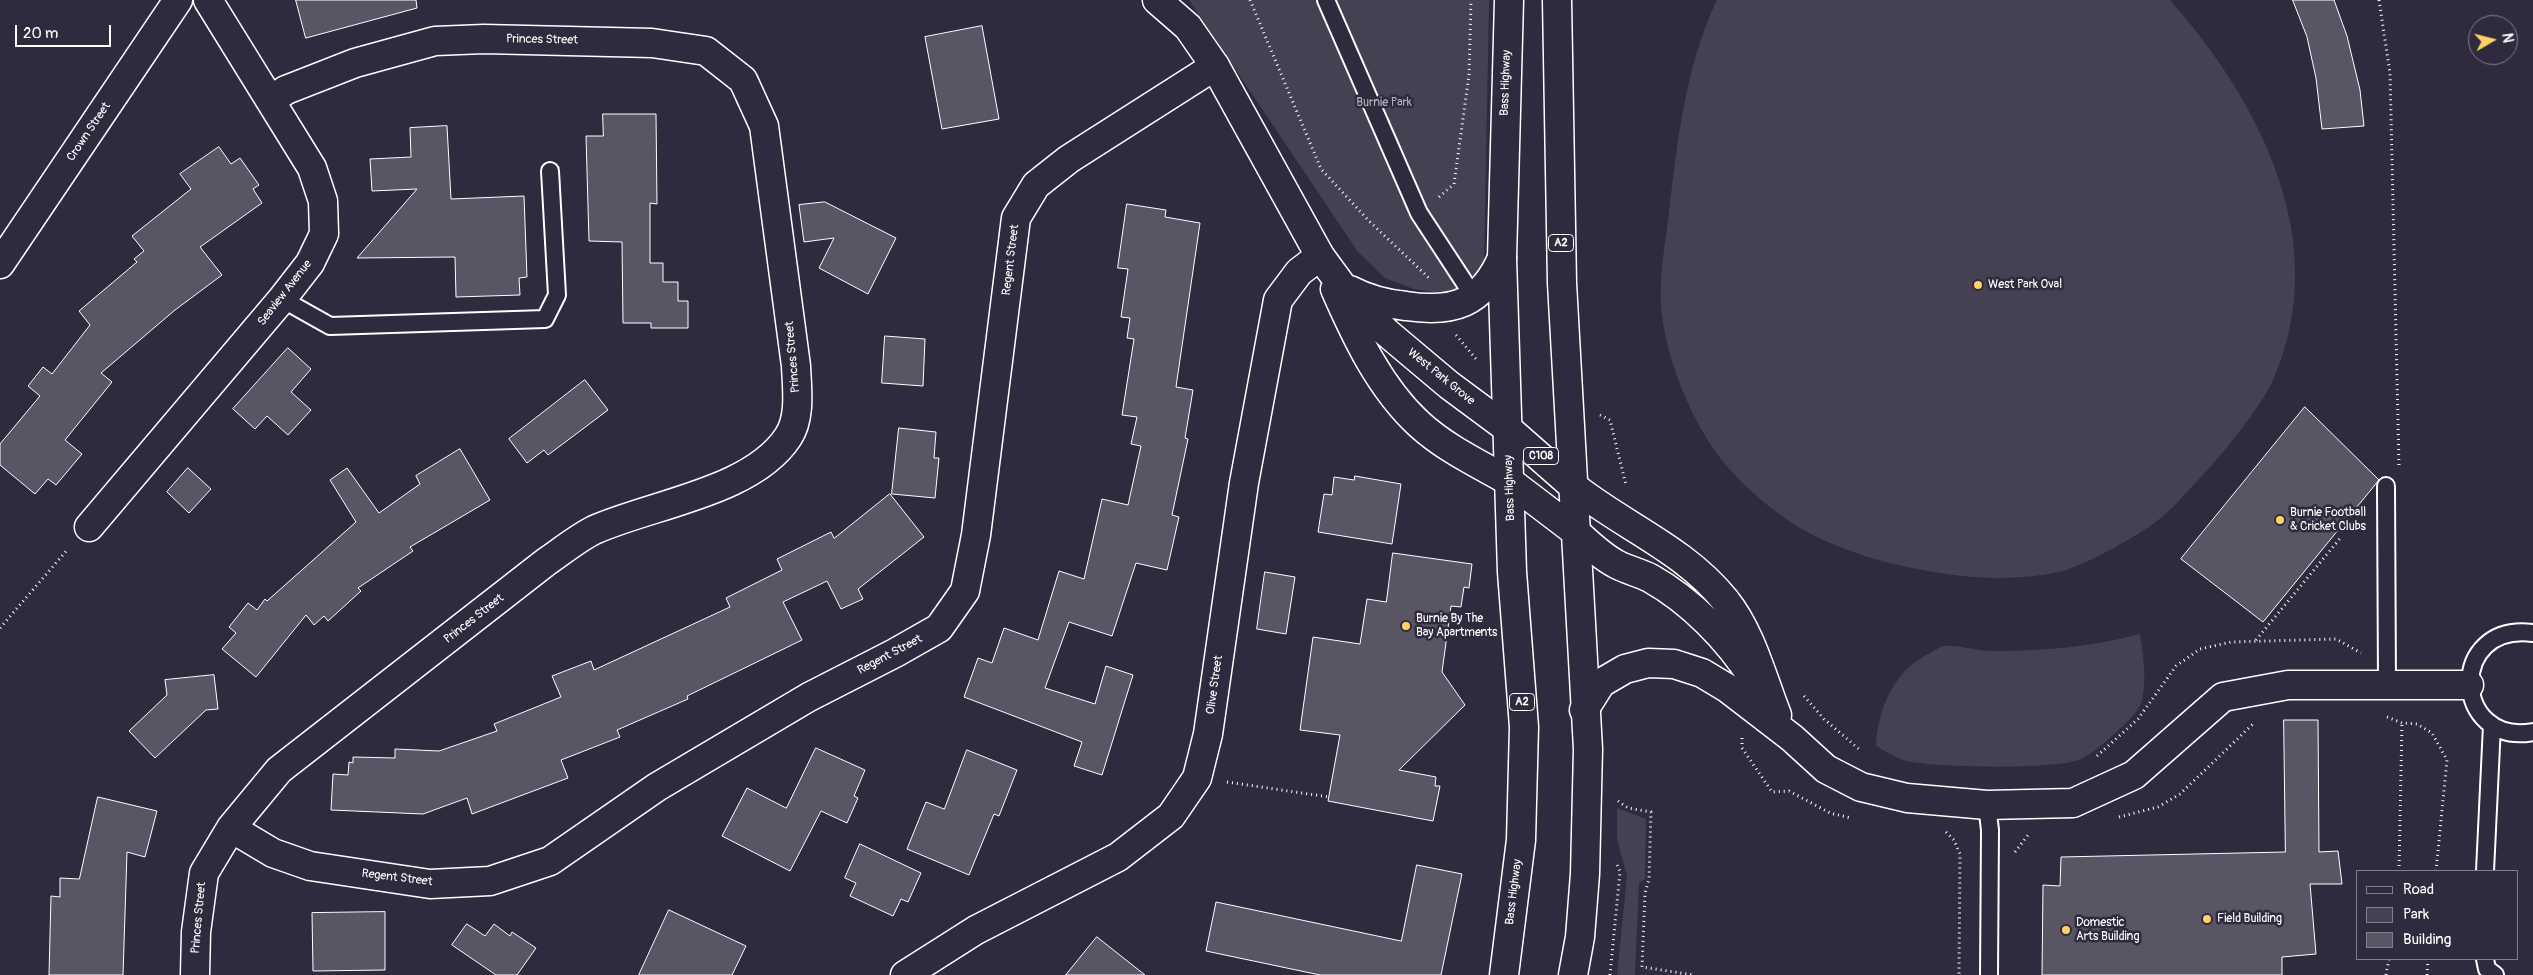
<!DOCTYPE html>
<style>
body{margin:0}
#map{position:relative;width:2533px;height:975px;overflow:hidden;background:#2f2a3d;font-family:Pangolin,sans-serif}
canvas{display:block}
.legend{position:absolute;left:2356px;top:870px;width:162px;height:90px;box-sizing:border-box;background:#2f2a3d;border:1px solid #827f8b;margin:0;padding:6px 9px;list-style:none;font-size:15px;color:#fff}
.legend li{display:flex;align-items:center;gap:10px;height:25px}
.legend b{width:25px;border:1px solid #827f8b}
.north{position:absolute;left:2468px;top:15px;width:50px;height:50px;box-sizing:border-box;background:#2f2a3d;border:1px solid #827f8b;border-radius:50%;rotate:82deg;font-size:14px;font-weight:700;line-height:20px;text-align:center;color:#fff}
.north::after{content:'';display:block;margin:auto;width:18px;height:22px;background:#ffd166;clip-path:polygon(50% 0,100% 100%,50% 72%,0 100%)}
.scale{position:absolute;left:15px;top:25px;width:96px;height:22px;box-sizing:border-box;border:2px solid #fff;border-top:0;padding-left:6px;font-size:15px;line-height:18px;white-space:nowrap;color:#fff;-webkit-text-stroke:4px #2f2a3d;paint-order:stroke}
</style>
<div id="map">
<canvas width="2533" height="975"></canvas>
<ul class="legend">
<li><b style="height:6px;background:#2f2a3d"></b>Road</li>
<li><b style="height:14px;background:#464152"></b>Park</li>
<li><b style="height:14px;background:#595564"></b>Building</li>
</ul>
<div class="north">N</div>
<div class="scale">20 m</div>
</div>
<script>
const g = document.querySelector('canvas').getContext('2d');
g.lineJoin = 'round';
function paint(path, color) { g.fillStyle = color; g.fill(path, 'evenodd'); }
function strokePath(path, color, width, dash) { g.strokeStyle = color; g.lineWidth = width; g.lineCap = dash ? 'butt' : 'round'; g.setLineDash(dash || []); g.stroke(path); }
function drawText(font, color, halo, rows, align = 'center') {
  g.font = font + ' Pangolin,sans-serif'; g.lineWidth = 5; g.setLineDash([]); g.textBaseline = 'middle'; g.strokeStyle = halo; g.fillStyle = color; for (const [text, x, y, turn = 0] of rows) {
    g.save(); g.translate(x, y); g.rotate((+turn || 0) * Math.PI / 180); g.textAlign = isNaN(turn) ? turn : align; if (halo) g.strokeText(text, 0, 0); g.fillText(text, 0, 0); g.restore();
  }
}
paint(new Path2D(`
 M 1189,0 L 1489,0 L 1484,266 L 1457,296 L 1414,289 L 1385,278 L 1358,252 Z
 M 1717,0 L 2170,0 C 2260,102 2334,243 2273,380 C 2260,408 2221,457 2198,480 C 2184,495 2170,512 2153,524 C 2132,539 2087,564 2063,571 C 2011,583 1959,578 1907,567 C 1867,559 1810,539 1778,513 C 1760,500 1740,482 1726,465 C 1694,428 1668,364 1662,315 C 1658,285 1664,251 1668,221 C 1677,146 1684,69 1717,0 Z
 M 2140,634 C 2143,653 2149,693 2138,709 C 2132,720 2093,754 2081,759 C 2058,770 1929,768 1903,760 C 1894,757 1885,751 1876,746 C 1878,708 1894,670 1930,653 C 1934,651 1939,647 1944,646 C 1953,644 1980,651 1993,651 C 2044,651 2091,647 2140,634 Z
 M 1617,808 L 1646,819 L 1645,879 L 1639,883 L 1635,975 L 1617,975 L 1627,876 L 1617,839 Z`), '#464152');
const building = new Path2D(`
 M 296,0 L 416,0 L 417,8 L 306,38 Z
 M 2293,0 L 2334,0 L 2347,36 L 2360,90 L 2364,126 L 2322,129 L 2316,78 L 2307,37 Z
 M 982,26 L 999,119 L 942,129 L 925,37 Z
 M 603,114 L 656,114 L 657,204 L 650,203 L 650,263 L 663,263 L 663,282 L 678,282 L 678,301 L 688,301 L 688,328 L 651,328 L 651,323 L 623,323 L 622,242 L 589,241 L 586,136 L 603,136 Z
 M 447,126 L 451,199 L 524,196 L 527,277 L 519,278 L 520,295 L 456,297 L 455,257 L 357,258 L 417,189 L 372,191 L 370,159 L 411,157 L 410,128 Z
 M 219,147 L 231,164 L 240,158 L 259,185 L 253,189 L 262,203 L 200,247 L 222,275 L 175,310 L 101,373 L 112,382 L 65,440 L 82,454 L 56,485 L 48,479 L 35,494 L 0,465 L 0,444 L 40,396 L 28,386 L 43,367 L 52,374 L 90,325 L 79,311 L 137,262 L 134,259 L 144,251 L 132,236 L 191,189 L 180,174 Z
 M 825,202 L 896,238 L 868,294 L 819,268 L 834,238 L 804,242 L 799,205 Z
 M 1127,204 L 1166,210 L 1165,217 L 1200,223 L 1176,387 L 1193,390 L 1185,438 L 1188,439 L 1172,515 L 1179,517 L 1167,570 L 1136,563 L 1112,636 L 1069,622 L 1045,688 L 1095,704 L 1106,666 L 1133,675 L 1102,775 L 1074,766 L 1082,742 L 964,697 L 978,658 L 992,663 L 1004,628 L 1038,640 L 1059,571 L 1084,579 L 1102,499 L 1128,505 L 1141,446 L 1131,444 L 1137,417 L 1122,415 L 1134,339 L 1127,338 L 1130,318 L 1121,317 L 1128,269 L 1118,268 Z
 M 885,336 L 925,339 L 923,386 L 882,383 Z
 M 288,348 L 311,369 L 291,392 L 311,410 L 288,435 L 267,416 L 255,429 L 233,409 Z
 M 585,380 L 608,410 L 548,455 L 544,450 L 527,463 L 509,439 Z
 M 2305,407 L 2379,480 L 2263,622 L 2181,559 Z
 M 899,428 L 936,432 L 934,458 L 939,458 L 935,498 L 892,494 Z
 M 460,449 L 490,500 L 410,547 L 413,551 L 358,588 L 361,591 L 328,621 L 324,616 L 314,625 L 306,615 L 256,677 L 222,649 L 236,633 L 229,627 L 248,603 L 257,610 L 265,599 L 267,601 L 356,522 L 330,480 L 347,468 L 379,513 L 420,484 L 416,476 Z
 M 188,468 L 211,489 L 189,513 L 167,492 Z
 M 1355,476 L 1401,484 L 1392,544 L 1318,532 L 1324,494 L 1332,495 L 1334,477 L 1354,480 Z
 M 890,494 L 924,537 L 858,589 L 863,599 L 841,609 L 827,581 L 783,602 L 802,640 L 687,696 L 688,699 L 617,730 L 620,737 L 561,760 L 568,778 L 472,814 L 467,798 L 423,814 L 331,810 L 333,774 L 348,775 L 349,762 L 353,763 L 353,757 L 395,758 L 395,749 L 439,751 L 497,731 L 494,724 L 561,697 L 552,676 L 591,661 L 594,670 L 730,607 L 726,598 L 782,570 L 777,559 L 831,532 L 834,538 Z
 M 1393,553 L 1472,564 L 1469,588 L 1464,587 L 1461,607 L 1451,606 L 1442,672 L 1465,705 L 1399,770 L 1436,777 L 1435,786 L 1440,786 L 1433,821 L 1328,801 L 1340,735 L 1300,730 L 1313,637 L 1360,644 L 1367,599 L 1386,602 Z
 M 1265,572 L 1295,577 L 1286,634 L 1257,629 Z
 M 214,675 L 218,709 L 206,710 L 155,758 L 129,731 L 167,695 L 165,680 Z
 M 2284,720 L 2318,720 L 2319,852 L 2338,851 L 2342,884 L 2310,884 L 2316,954 L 2282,957 L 2282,975 L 2042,975 L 2043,885 L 2060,886 L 2061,857 L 2285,852 Z
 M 816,748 L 865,770 L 854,796 L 858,798 L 847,823 L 821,811 L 790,871 L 722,836 L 747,788 L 786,808 Z
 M 967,750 L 1017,770 L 999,816 L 994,814 L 969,875 L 907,849 L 926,802 L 944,809 Z
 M 98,797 L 157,811 L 145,857 L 127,852 L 123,975 L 49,975 L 51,896 L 60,897 L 60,878 L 79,879 Z
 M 860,844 L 921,873 L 908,902 L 901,899 L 893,916 L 850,896 L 856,883 L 845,878 Z
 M 1417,865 L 1462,874 L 1441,975 L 1320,975 L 1206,951 L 1216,902 L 1401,941 Z
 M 669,910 L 746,946 L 732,975 L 639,975 Z
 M 385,912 L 385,970 L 313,971 L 312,913 Z
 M 467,924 L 485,936 L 494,924 L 510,936 L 512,932 L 536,948 L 517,975 L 496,975 L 452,945 Z
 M 1097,937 L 1145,975 L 1066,975 Z`);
paint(building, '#595564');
strokePath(building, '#fff', 1);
const lane = new Path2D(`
 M 1326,0 L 1419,213 L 1474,297
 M 282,299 L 330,326 L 545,319 L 557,295 L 550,171
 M 2386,486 L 2387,685
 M 2533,633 C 2446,622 2453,747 2533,732
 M 1987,805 L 1990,830 L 1989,975
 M 2485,871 L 2492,725
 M 2485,959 L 2487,969 L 2495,975`);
const street = new Path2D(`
 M 0,264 L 178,0
 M 1573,486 C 1623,526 1684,549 1725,600 C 1751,632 1762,677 1777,715
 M 89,527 L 282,299 L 310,263 L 324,234 L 323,201 L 312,168 L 208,0
 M 1576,532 C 1589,544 1602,557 1618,565 C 1628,570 1640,573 1650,578 C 1691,601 1728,639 1753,678
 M 1584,710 L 1601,683 L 1625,669 L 1648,663 L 1674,664 L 1702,673 L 1727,688 L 1792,738 L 1826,769 L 1861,787 L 1907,798 L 1987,805 L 2073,803 L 2134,775 L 2223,697 L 2288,685 L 2469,685
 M 231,828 L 273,853 L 310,866 L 430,884 L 490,881 L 550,861 L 657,787 L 809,697 L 895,653 L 939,628 L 965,591 L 976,535 L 1016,218 L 1036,185 L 1069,159 L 1215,66
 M 195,975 L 196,932 L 204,873 L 231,828 L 279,770 L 546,562 C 562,551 578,538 594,530 C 652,504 752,492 788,437 C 801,418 797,389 796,366 L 764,126 L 743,80 L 706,51 L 652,43 L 484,39 L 435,41 L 355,63 L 286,90 L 271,100
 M 905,975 L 976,930 L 1118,857 L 1171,816 L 1197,778 L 1208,734 L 1244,483 L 1278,300 L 1299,272 L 1320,256`);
const secondary = new Path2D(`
 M 1157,0 L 1188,27 L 1215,66 L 1320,256 L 1342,286 L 1386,332 L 1449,385 L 1507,428
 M 1335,289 C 1356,337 1380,388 1419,424 C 1445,448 1479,464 1509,481
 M 1350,290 C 1367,299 1386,304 1406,306 C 1453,313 1482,304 1502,258`);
const highway = new Path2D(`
 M 1557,0 L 1562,283 L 1588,749 L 1585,874 L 1580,937 L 1573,975
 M 1507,428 L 1573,486
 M 1509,481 L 1576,532
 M 1504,975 L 1521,840 L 1524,727 L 1512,572 L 1502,258 L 1509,0`);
strokePath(lane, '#fff', 20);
strokePath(street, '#fff', 31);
strokePath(secondary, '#fff', 31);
strokePath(highway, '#fff', 31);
strokePath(new Path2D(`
 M 1250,0 L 1321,169 L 1369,221 L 1429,278
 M 2379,0 L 2390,73 L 2399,466
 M 1439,197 L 1454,184 L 1469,75 L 1471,0
 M 1456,335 L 1476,359
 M 1600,415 L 1610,420 L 1626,485
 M 0,628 L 68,549
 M 2256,640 L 2342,536
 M 1804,696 L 1824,719 L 1860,750
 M 2387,717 L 2402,723 L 2417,724 L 2432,733 L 2447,760 L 2436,871
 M 1742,738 L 1742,748 L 1772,792 L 1789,791 L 1830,813 L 1851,818
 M 2097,756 L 2138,719 L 2176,666 L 2200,649 L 2231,642 L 2336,639 L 2361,653
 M 1227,782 L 1329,797
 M 1618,801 L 1628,808 L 1651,812 L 1649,879 L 1645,893 L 1642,967 L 1694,975
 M 2119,817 L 2158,807 L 2180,794 L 2254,723
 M 1946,832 L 1954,840 L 1960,854 L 1959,975
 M 2015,852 L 2028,835
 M 2399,871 L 2402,723
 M 1610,975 L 1620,872 L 1617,864
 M 2386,975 L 2389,959
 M 2427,975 L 2428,959`), '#fff', 3, [1, 4]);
strokePath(lane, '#2f2a3d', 16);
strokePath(street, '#2f2a3d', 28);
strokePath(secondary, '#2f2a3d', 28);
strokePath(highway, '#2f2a3d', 28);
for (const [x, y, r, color] of [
 [1978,285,5,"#ffd166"],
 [2280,520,5,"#ffd166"],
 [1406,626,5,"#ffd166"],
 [2207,919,5,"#ffd166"],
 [2066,930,5,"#ffd166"]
]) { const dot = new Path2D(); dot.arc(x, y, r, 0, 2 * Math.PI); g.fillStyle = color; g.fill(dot); strokePath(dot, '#2f2a3d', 2); }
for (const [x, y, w] of [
 [1561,243,25],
 [1541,456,35],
 [1522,702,25]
]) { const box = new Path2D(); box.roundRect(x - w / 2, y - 8.5, w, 17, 4); g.fillStyle = '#2f2a3d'; g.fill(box); strokePath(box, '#fff', 1); }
drawText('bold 11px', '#fff', null, [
 ["A2",1561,243],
 ["C108",1541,456],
 ["A2",1522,702]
]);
drawText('12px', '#fff', '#2f2a3d', [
 ["Princes Street",542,40,1],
 ["Bass Highway",1506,83,-88],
 ["Crown Street",89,132,-56],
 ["Regent Street",1011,260,-83],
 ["Seaview Avenue",285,293,-52],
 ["Princes Street",793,357,-95],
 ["West Park Grove",1441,377,39],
 ["Bass Highway",1510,488,-92],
 ["Princes Street",474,619,-38],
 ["Regent Street",890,655,-28],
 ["Olive Street",1215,685,-82],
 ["Regent Street",397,878,7],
 ["Bass Highway",1514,892,-83],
 ["Princes Street",199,918,-85]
]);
drawText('12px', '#b5b3ba', '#2f2a3d', [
 ["Burnie Park",1384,103]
]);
drawText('12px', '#fff', '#2f2a3d', [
 ["West Park Oval",1988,285],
 ["Burnie Football",2290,513],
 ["& Cricket Clubs",2290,527],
 ["Burnie By The",1416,619],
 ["Bay Apartments",1416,633],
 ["Field Building",2217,919],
 ["Domestic",2076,923],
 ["Arts Building",2076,937]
], 'left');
</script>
